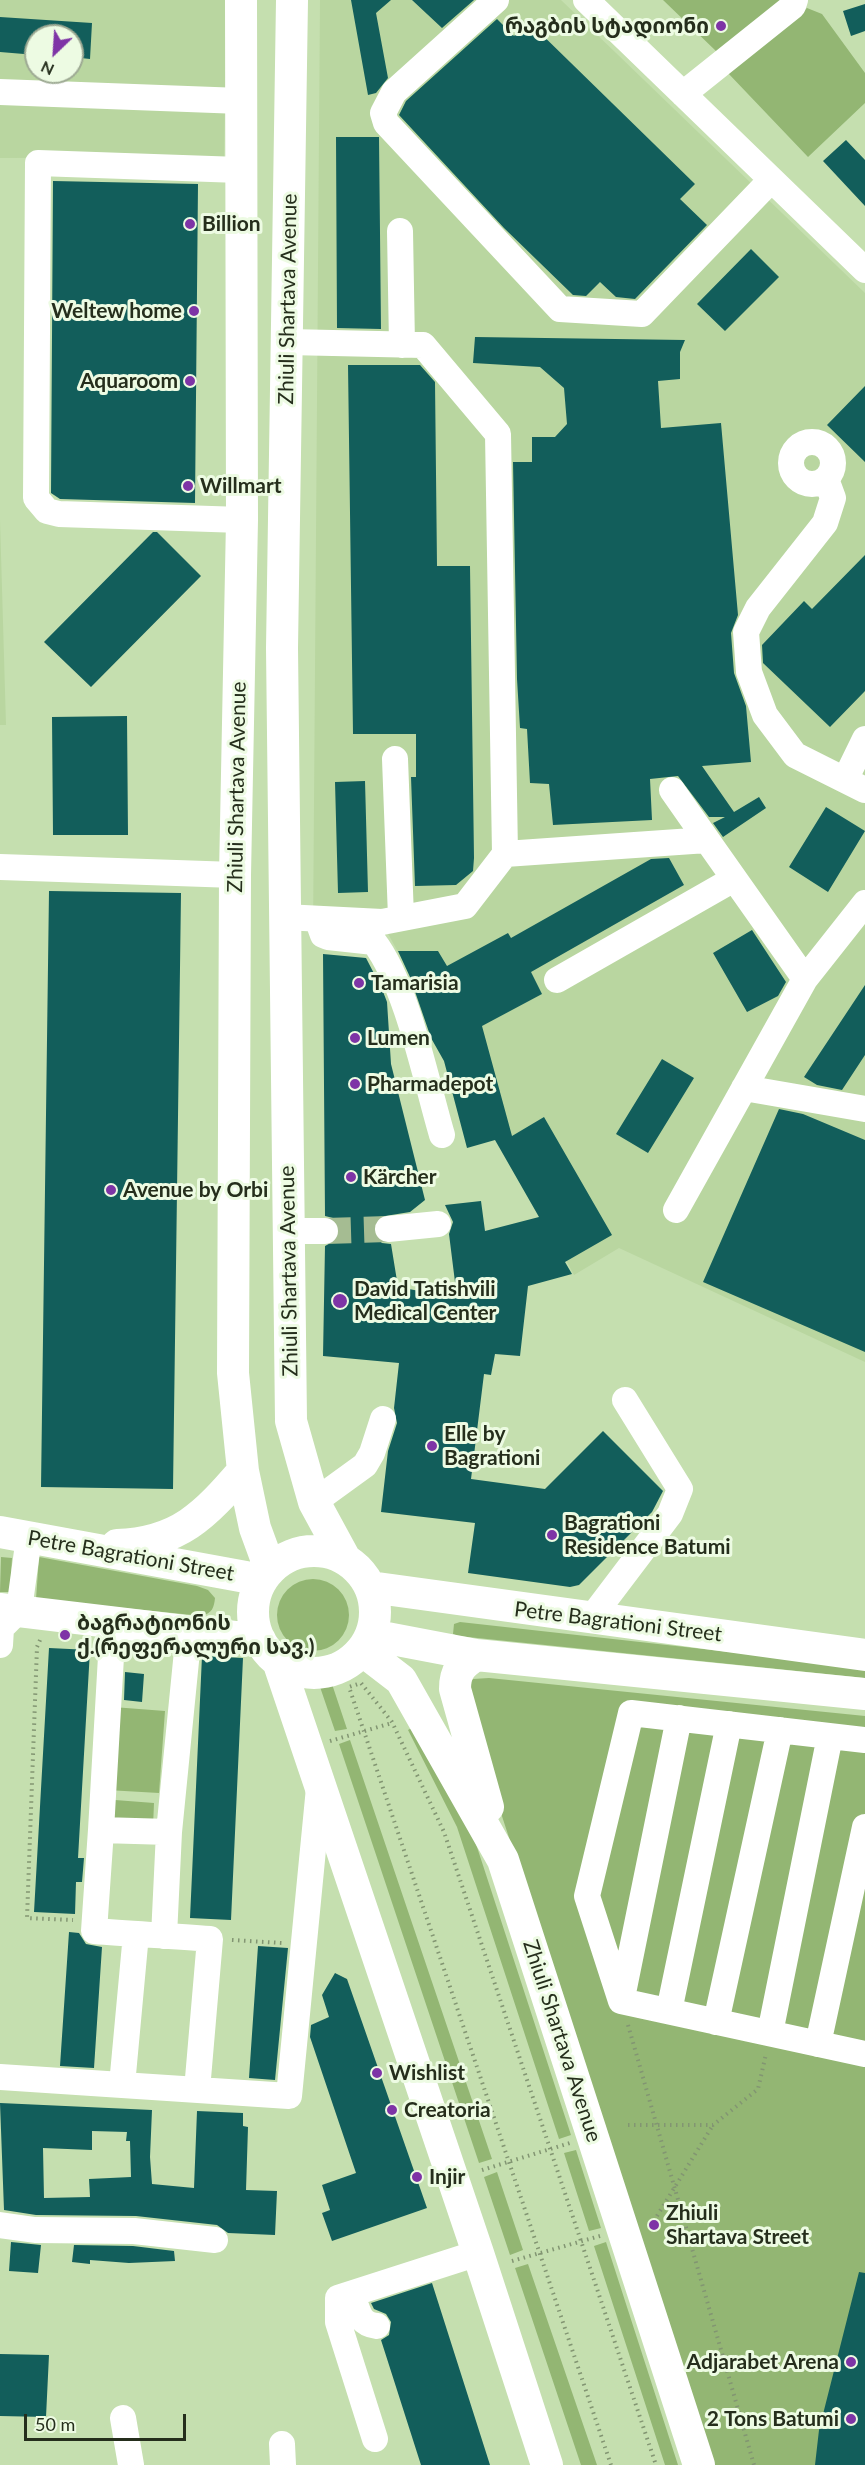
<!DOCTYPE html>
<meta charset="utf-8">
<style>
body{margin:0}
#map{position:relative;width:865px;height:2465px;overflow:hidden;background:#c5dfaf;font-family:Lato,sans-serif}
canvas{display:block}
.north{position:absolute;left:24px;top:24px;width:60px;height:60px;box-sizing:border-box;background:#edfbe3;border:2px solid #9da993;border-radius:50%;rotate:205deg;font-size:16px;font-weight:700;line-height:24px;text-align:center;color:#252e1c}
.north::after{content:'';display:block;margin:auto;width:21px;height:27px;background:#7e34a6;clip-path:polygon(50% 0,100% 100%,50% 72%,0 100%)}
.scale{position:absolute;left:24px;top:2414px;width:162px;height:27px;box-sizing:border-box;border:3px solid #252e1c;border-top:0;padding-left:8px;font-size:18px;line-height:21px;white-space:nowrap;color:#252e1c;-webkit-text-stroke:4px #edfbe3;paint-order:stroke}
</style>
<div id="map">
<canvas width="865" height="2465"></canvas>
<div class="north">N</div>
<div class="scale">50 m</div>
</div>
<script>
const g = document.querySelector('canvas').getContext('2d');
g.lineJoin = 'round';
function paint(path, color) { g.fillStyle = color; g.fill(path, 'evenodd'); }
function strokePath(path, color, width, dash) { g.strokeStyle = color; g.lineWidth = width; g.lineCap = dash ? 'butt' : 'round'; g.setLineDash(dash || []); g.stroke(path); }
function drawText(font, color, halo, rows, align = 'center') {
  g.font = font + ' Lato,"Noto Sans Georgian",sans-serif'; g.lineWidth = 6; g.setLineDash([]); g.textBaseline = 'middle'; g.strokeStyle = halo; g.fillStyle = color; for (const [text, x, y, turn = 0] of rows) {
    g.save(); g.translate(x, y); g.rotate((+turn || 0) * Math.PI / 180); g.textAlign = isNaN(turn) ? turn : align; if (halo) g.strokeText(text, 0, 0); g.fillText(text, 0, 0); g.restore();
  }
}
paint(new Path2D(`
 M 0,0 L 227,0 L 224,157 L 0,158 ZM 36,36 L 72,36 L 72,72 L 36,72 Z
 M 320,0 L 561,0 L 865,293 L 865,1362 L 619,1248 L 574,1275 L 386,930 L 313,935 Z
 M 0,520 L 6,725 L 0,725 Z`), '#b9d6a0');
paint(new Path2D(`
 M 663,0 L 786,0 L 717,52 Z
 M 807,8 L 822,14 L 865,73 L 865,103 L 808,157 L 727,72 Z
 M 1,1557 L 12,1558 L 10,1592 L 0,1592 Z
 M 39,1557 L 197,1586 L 208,1590 L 215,1598 C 214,1608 212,1613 202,1616 L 36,1599 Z
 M277 1615a36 36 0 1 1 72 0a36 36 0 1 1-72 0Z
 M 460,1622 L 865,1667 L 865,1678 L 458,1636 L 453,1634 L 454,1624 Z
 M 489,1678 L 865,1716 L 865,2465 L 714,2465 L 465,1703 L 465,1690 L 473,1679 Z
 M 318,1681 L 331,1681 L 347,1729 L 335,1731 Z
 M 113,1707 L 165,1711 L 159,1793 L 107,1790 Z
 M 415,1726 L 464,1814 L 477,1847 L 571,2135 L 559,2139 L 457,1827 L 408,1730 Z
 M 350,1740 L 492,2159 L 479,2163 L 339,1744 Z
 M 115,1800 L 154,1803 L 153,1827 L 113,1824 Z
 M 576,2150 L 601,2228 L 589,2231 L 564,2153 Z
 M 497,2172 L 523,2250 L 510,2255 L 484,2177 Z
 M 606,2242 L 678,2465 L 665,2465 L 594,2246 Z
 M 528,2264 L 597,2465 L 581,2465 L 515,2268 Z`), '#93b673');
paint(new Path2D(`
 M 351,0 L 391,0 L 376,13 L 388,78 L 376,93 L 368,95 Z
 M 412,0 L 474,0 L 442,28 Z
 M 865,4 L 865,31 L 851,36 L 843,11 Z
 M 0,17 L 92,23 L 90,59 L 72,57 L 72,36 L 36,36 L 36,55 L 0,52 Z
 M 497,19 L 514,36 L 529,22 L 695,184 L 680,199 L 707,225 L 635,299 L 616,297 L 600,282 L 586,296 L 573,295 L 504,228 L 399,115 L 406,101 Z
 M 336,137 L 379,137 L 381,329 L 337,328 Z
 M 846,140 L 865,160 L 865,206 L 823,161 Z
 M 53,181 L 198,184 L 195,503 L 60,499 L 51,493 Z
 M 751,249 L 779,277 L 725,331 L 697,304 Z
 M 475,337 L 685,340 L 680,352 L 680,379 L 658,381 L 661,428 L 721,423 L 738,615 L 731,633 L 734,673 L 746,706 L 751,762 L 702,766 L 734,812 L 759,797 L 766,808 L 723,837 L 713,823 L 725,817 L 709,817 L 678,776 L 650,779 L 652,820 L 553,825 L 549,784 L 530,783 L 527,729 L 520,728 L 517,679 L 513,462 L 532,462 L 532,437 L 555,437 L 567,424 L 564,388 L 540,367 L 473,363 Z
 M 348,365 L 420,365 L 435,382 L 437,566 L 470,566 L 474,858 L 473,871 L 456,885 L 415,886 L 411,777 L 416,777 L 416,734 L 353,734 Z
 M 865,386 L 865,462 L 827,425 Z
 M 153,532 L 157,532 L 201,576 L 91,687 L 44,642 Z
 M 865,555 L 865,691 L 830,727 L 763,663 L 762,645 L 804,601 L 812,609 Z
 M 127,716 L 128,835 L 53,835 L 52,717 Z
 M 365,781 L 368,892 L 338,893 L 335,782 Z
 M 826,807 L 865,831 L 828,892 L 789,867 Z
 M 669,858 L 684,885 L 531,972 L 542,994 L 482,1026 L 512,1136 L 544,1117 L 612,1235 L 565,1262 L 572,1274 L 528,1286 L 520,1356 L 495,1354 L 491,1375 L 484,1374 L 471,1479 L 545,1489 L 603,1431 L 663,1491 L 652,1512 L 579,1585 L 570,1587 L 468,1573 L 475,1523 L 381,1512 L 388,1451 L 397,1423 L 394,1408 L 399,1363 L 323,1356 L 325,1246 L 338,1239 L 340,1230 L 333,1218 L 325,1216 L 323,954 L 366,958 L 382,989 L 387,1002 L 391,1064 L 425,1200 L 410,1212 L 379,1217 L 374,1223 L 376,1237 L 382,1243 L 391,1244 L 398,1287 L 457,1298 L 449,1234 L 453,1222 L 445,1205 L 481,1201 L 485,1231 L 539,1217 L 495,1140 L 467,1148 L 444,1061 L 431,1038 L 410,977 L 398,951 L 438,951 L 447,966 L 508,933 L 511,938 L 651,859 Z
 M 49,891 L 181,893 L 173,1489 L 41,1487 Z
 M 752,930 L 786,982 L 778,996 L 747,1012 L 713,953 Z
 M 865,985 L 865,1055 L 842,1090 L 817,1085 L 804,1077 Z
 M 662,1059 L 694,1078 L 648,1153 L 616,1134 Z
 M 779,1109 L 803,1114 L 865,1140 L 865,1352 L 703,1282 Z
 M 49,1648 L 90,1650 L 78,1858 L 84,1858 L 82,1882 L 76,1882 L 75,1914 L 34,1912 Z
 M 202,1656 L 243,1658 L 231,1920 L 190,1918 Z
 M 125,1672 L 144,1674 L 142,1702 L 124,1700 Z
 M 69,1932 L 79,1933 L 86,1944 L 102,1947 L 94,2068 L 60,2066 Z
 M 258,1946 L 288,1948 L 275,2080 L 249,2078 Z
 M 335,1973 L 347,1979 L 427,2208 L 332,2241 L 322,2213 L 330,2210 L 322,2185 L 356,2173 L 310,2037 L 311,2025 L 329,2017 L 322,1995 Z
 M 0,2103 L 152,2110 L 150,2157 L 152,2184 L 194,2188 L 197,2111 L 243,2113 L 243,2126 L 248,2127 L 246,2190 L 277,2191 L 275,2235 L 228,2233 L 217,2225 L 136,2216 L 36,2215 L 4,2210 ZM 92,2131 L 127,2132 L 126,2141 L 130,2141 L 131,2177 L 89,2179 L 90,2197 L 44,2198 L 43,2148 L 92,2150 Z
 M 11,2242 L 41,2245 L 38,2273 L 9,2271 Z
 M 74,2245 L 133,2246 L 174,2251 L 175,2261 L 129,2263 L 90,2260 L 90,2264 L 72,2262 Z
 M 859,2272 L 865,2273 L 865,2465 L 815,2465 L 819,2430 Z
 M 432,2283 L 490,2465 L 421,2465 L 381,2340 L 389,2335 L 391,2322 L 386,2314 L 374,2309 L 371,2303 Z
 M 0,2354 L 49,2355 L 46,2417 L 0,2416 Z`), '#125e5b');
strokePath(new Path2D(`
 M 325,1231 L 388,1229`), '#a5bc92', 26, [26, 13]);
strokePath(new Path2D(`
 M 40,1640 L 37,1647 L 27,1918 L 73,1920
 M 330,1741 L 392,1723
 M 232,1940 L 282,1943
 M 628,2025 L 754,2465
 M 628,2125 L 713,2125 L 758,2089 L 766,2054
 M 482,2170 L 570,2143
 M 657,2216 L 713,2125
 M 512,2261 L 600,2236
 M 611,2465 L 349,1687 L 361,1683 L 392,1722 L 444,1832 L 656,2465`), '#829572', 4, [1.5, 4.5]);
strokePath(new Path2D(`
 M 496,0 L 394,92 L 383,113 L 386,123 L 560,309 L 642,314 L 771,180
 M 586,0 L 865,270
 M 0,92 L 241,101
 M 683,94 L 793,6 L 795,0
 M 240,170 L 38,163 L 36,498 L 47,511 L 59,514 L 242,520
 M 400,231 L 402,345
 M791 463a21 21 0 1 1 42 0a21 21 0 1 1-42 0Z
 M 826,479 L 833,498 L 825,523 L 758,608 L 746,632 L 749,672 L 765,715 L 795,755 L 865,790
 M 395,759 L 401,917
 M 845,780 L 865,739
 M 672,790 L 707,840
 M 505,854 L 707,840 L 805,979
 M 0,867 L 235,875
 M 284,917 L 382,922 L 465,906 L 505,854 L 498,434 L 423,345 L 288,342
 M 319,924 L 323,935 L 328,937 L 374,942 C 407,985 426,1081 442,1135
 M 557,980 L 734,879
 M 744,1088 L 865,1109
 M 676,1210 L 805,979 L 865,903
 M 388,1229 L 438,1224
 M 288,1231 L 325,1231
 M 314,1502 L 365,1465 L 372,1453 L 383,1419
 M 592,1617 L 670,1514 L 680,1489 L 625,1400
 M 0,1645 L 1,1628 L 19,1610 L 29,1537
 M 865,1740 L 631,1713 L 587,1896 L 621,2001 L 865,2054
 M 101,1830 L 113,1622
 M 169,1832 L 189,1631
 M 164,1936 L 169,1832 L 101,1830 L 94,1931 C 133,1934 172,1936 210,1939 L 197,2090
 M 622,1998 L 679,1718
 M 669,2011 L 729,1724
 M 716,2022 L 780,1730
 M 770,2033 L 830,1736
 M 818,2044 L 865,1827
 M 0,2077 L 289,2096 L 319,1788
 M 122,2085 L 136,1934
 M 0,2225 L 35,2230 L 134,2231 L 215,2240
 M 352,2294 C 358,2310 358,2324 377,2326
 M 123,2418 L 131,2465
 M 375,2439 L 338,2322 L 338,2298 L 478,2253
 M 282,2444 L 283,2465`), '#fff', 26);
strokePath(new Path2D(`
 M 241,0 L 242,520 L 235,875 L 233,1373 L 243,1471 L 255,1528 L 270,1569
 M 292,0 L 282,648 L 291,1421 L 314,1502 L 345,1559
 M 0,1532 L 262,1580
 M 117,1545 C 179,1543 205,1515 243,1471
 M253 1612a61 61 0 1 1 122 0a61 61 0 1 1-122 0Z
 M 370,1587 L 865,1655
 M 0,1609 L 260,1640
 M 371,1635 L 476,1655 L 865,1694
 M 362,1650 L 401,1680 L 503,1860 L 699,2465
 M 476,1655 C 461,1665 455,1671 455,1689 L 488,1807
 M 278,1661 L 478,2253 L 547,2465`), '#fff', 32);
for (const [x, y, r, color] of [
 [721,26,6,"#7e34a6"],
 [190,224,6,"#7e34a6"],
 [194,311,6,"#7e34a6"],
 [190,381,6,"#7e34a6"],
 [188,486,6,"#7e34a6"],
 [359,983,6,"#7e34a6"],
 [355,1038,6,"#7e34a6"],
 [355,1084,6,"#7e34a6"],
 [351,1177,6,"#7e34a6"],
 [111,1190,6,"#7e34a6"],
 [340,1301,8,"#7e34a6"],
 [432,1446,6,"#7e34a6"],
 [552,1535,6,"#7e34a6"],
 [65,1635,6,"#7e34a6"],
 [377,2073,6,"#7e34a6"],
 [392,2110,6,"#7e34a6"],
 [417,2177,6,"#7e34a6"],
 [654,2225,6,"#7e34a6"],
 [851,2362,6,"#7e34a6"],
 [851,2419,6,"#7e34a6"]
]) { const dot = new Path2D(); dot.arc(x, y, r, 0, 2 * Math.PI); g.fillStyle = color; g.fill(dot); strokePath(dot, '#edfbe3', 2); }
drawText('bold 21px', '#252e1c', '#edfbe3', [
 ["რაგბის სტადიონი",709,26,"right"],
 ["Billion",202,224],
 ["Weltew home",182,311,"right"],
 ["Aquaroom",178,381,"right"],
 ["Willmart",200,486],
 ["Tamarisia",371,983],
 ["Lumen",367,1038],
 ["Pharmadepot",367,1084],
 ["Kärcher",363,1177],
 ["Avenue by Orbi",123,1190],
 ["David Tatishvili",354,1289],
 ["Medical Center",354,1313],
 ["Elle by",444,1434],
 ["Bagrationi",444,1458],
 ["Bagrationi",564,1523],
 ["Residence Batumi",564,1547],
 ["ბაგრატიონის",77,1623],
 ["ქ.(რეფერალური სავ.)",77,1647],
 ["Wishlist",389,2073],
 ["Creatoria",404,2110],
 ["Injir",429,2177],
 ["Zhiuli",666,2213],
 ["Shartava Street",666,2237],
 ["Adjarabet Arena",839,2362,"right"],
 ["2 Tons Batumi",839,2419,"right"]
], 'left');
drawText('21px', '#252e1c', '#edfbe3', [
 ["Zhiuli Shartava Avenue",288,299,-89],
 ["Zhiuli Shartava Avenue",237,787,-89],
 ["Zhiuli Shartava Avenue",289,1271,-91],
 ["Petre Bagrationi Street",131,1556,10],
 ["Petre Bagrationi Street",618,1622,7],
 ["Zhiuli Shartava Avenue",562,2041,72]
]);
</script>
